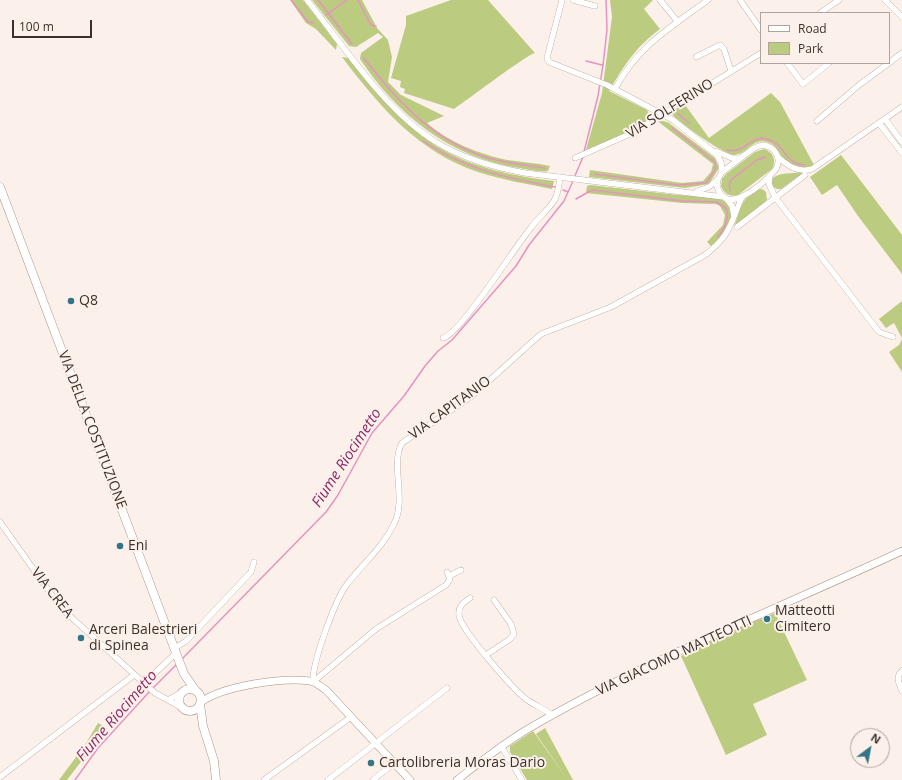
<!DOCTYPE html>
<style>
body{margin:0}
#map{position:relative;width:902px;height:780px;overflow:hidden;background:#fcf0ea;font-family:"Open Sans",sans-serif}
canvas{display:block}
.legend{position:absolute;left:760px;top:12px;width:130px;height:52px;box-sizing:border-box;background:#fcf0ea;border:1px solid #afa49d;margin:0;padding:5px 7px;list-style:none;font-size:12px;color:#3b312a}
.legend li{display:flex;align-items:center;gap:8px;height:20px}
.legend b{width:20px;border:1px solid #afa49d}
.north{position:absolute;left:850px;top:728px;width:40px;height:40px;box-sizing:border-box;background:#fcf0ea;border:1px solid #afa49d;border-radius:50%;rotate:32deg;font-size:11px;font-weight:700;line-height:16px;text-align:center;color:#3b312a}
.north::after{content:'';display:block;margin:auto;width:14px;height:18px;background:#327586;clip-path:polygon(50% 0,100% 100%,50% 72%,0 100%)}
.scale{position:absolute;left:12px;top:20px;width:80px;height:18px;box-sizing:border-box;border:2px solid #3b312a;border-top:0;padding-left:5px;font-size:12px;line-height:14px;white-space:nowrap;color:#3b312a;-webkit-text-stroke:3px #fcf0ea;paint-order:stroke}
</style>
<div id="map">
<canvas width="902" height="780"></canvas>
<ul class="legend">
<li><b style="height:5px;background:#fff"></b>Road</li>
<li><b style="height:11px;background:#bbcb7f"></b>Park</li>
</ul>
<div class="north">N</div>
<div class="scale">100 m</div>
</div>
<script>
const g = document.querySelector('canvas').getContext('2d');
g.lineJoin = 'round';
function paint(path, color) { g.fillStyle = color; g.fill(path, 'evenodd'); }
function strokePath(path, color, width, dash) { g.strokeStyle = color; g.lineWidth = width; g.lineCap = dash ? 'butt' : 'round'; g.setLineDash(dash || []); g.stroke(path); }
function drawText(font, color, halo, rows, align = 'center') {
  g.font = font + ' "Open Sans",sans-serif'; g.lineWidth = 4; g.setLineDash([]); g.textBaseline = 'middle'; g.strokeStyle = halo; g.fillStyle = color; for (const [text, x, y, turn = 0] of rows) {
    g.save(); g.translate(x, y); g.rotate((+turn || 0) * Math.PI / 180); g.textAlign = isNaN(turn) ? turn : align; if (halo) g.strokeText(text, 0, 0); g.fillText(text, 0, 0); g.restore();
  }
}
paint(new Path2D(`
 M 290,0 L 303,0 L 337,44 L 336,50 L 316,29 L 306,23 Z
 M 312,0 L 362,0 L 377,28 L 388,40 L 392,57 L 388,82 L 401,95 L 444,116 L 427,123 C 448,142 479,154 507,160 C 521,162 536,163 550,166 L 548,171 C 539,173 528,169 519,168 C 451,158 397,115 360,59 L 361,53 L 383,37 L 378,33 L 356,47 L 349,46 Z
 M 451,0 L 488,0 L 535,53 C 529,53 466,101 454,109 L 404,93 L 405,89 L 400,87 L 401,81 L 391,78 L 406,25 L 406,16 Z
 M 610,0 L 653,0 L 644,9 L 660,29 C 635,48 625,64 609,91 L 647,110 L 649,114 L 655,117 L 637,129 L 586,150 L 602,93 L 612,17 Z
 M 342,57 L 348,58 C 413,140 448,168 554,181 L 552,189 C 528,184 502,180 478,172 C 418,152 379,106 342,57 Z
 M 771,93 L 780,102 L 814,165 C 804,170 792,168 784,159 C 778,153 777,145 767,142 C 753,138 747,154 735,155 C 726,156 676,121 672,114 L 672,111 L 683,102 L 709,138 Z
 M 658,119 L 669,123 L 715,158 L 719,168 L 709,184 L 685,188 L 589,177 L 590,170 L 682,183 L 703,181 L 711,172 L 713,164 L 656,120 Z
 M 764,149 C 773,152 777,160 772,169 L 738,195 C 730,197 724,194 721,186 L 722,179 L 726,174 L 755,152 Z
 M 841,155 L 902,235 L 902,274 L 858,216 L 837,185 L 822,195 L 810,177 Z
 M 793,173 L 803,173 L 781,189 L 777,189 L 772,186 L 772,179 C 778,173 785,174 793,173 Z
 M 590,185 L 678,195 L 718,197 L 727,203 L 731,209 L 731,217 L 725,231 L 712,247 L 707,242 L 723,225 L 725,215 L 720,206 L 716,204 L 682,203 L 586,193 L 587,186 Z
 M 762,189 L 766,192 L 767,200 L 734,227 C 739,213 743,191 762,189 Z
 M 902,301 L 902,338 L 894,323 L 886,328 L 879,319 Z
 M 902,339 L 902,372 L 889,352 L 899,345 Z
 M 775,613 L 807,680 L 753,704 L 767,735 L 726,755 L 681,656 L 704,642 Z
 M 98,723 L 107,728 L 67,780 L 59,780 L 85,745 Z
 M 545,728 L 573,780 L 568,780 L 536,734 Z
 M 533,731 L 568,780 L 527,780 L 510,752 L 510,746 Z`), '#bbcb7f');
strokePath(new Path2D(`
 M 291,0 L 308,22 L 314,23
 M 318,0 L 352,44
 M 358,0 L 371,25 L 376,26
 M 326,15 L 347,0
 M 364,58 C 397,101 432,139 485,157 C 504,163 525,165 545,168 L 545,169
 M 586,61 L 602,65
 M 678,114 L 689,123
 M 423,141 C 464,169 506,178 555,187
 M 727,150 C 745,154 752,134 767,139 C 786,144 783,163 804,165
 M 584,152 L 598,96 L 603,65 L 607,30 L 606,0
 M 595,175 L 595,174 L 677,185 L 706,183 L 715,170 L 716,163 L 672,128
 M 574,178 L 583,157
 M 563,190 L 568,192
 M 730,190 L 729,184 L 731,180 L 757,160 L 766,157
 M 576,199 L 592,190 L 682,201 L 716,202 L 726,208 C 730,217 724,229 718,237
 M 181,660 L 326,512 L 338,495 L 372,433 L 404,396 L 425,366 L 438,351 L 452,340 L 516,266 L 529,245 L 564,201 L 573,181
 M 153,688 L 177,664
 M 75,780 L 98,748 L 150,691`), '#e892c2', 1.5);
const minor = new Path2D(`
 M 307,0 C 344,46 385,111 436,142 C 464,159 493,167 525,173 L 724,197
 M 562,0 L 547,58 L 549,62 L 607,85 L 673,120 L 716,154 L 721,162 L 722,172
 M 573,0 L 595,6
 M 660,0 L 678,22
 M 740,0 L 761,30
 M 885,0 L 902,17
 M 820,13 L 839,0
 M 696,57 L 720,45 L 724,49 L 731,71
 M 787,63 L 803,84 L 829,63
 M 889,63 L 902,53
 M 615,89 C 637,47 671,27 708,0
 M 885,119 L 902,142
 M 817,121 L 859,85 L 889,63
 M 879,123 L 902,153
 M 762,145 C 775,146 782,158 776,169 C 765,182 726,219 717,186 L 718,179 L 722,172 L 754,148 Z
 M 715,151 L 732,158 L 741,158
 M 778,157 C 788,166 798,173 812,169 L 902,107
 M 575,158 L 632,133 L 761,53
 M 770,176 L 769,184 L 775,197 L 879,332 L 893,337
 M 697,191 L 709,187 L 718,179
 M 726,198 L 732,206 L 734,217
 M 737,227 L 805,175
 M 443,338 C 461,333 514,248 530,229 C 537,219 547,211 554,201 C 558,195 559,185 560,177
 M 0,522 L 61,608 L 155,693 L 181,707
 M 449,576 L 461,570
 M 470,598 C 464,602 458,606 459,615 C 460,629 513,689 526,699 C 534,705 544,709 552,715
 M 175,648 L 186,641 L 251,572 L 254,562
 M 486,655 L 510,639 L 514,634 L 511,624 L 494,600
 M 902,671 C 895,677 899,683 902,691
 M 313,682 C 312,663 334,604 345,587 C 361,565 382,549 394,524 C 407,499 390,464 402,443 L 472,396 L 541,334 L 611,307 L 705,255 C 730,236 730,225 742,197
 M 313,682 L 376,629 L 446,585 L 450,579 L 447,572
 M 145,685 L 153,675 L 176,653
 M 168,700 L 181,693
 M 501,746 L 522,780
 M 0,777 L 134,675
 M 264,780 L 351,717
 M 328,780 L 447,688
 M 373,780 L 394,763`);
const tertiary = new Path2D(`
 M 201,702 C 223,686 283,677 310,681 C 316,682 321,687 326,690 L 410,780
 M 457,780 C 482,761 506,741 533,726 C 651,658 779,608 902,551`);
const secondary = new Path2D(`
 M 0,187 L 184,674 L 196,691
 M179 700a11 11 0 1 1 22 0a11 11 0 1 1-22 0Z
 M 200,704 L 203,726 L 214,761 L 216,780`);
strokePath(minor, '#a98f80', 6);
strokePath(tertiary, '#a98f80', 8);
strokePath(secondary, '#a98f80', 9);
strokePath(minor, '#fff', 5.5);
strokePath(tertiary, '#fff', 7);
strokePath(secondary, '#fff', 8);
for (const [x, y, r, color] of [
 [71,301,4,"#327586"],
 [120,546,4,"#327586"],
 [767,619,4,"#327586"],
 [81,638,4,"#327586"],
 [371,763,4,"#327586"]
]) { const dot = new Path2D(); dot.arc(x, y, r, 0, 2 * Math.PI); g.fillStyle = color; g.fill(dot); strokePath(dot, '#fcf0ea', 1.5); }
drawText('14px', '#3b312a', '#fcf0ea', [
 ["VIA SOLFERINO",670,109,-32],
 ["VIA CAPITANIO",450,408,-36],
 ["VIA DELLA COSTITUZIONE",92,430,69],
 ["VIA CREA",52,593,52],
 ["VIA GIACOMO MATTEOTTI",674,656,-25]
]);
drawText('14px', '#3b312a', '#fcf0ea', [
 ["Q8",79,301],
 ["Eni",128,546],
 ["Matteotti",775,611],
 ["Cimitero",775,627],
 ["Arceri Balestrieri",89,630],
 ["di Spinea",89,646],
 ["Cartolibreria Moras Dario",379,763]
], 'left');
drawText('italic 15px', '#8d2b68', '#fcf0ea', [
 ["Fiume Riocimetto",347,458,-57],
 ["Fiume Riocimetto",117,716,-49]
]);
</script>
